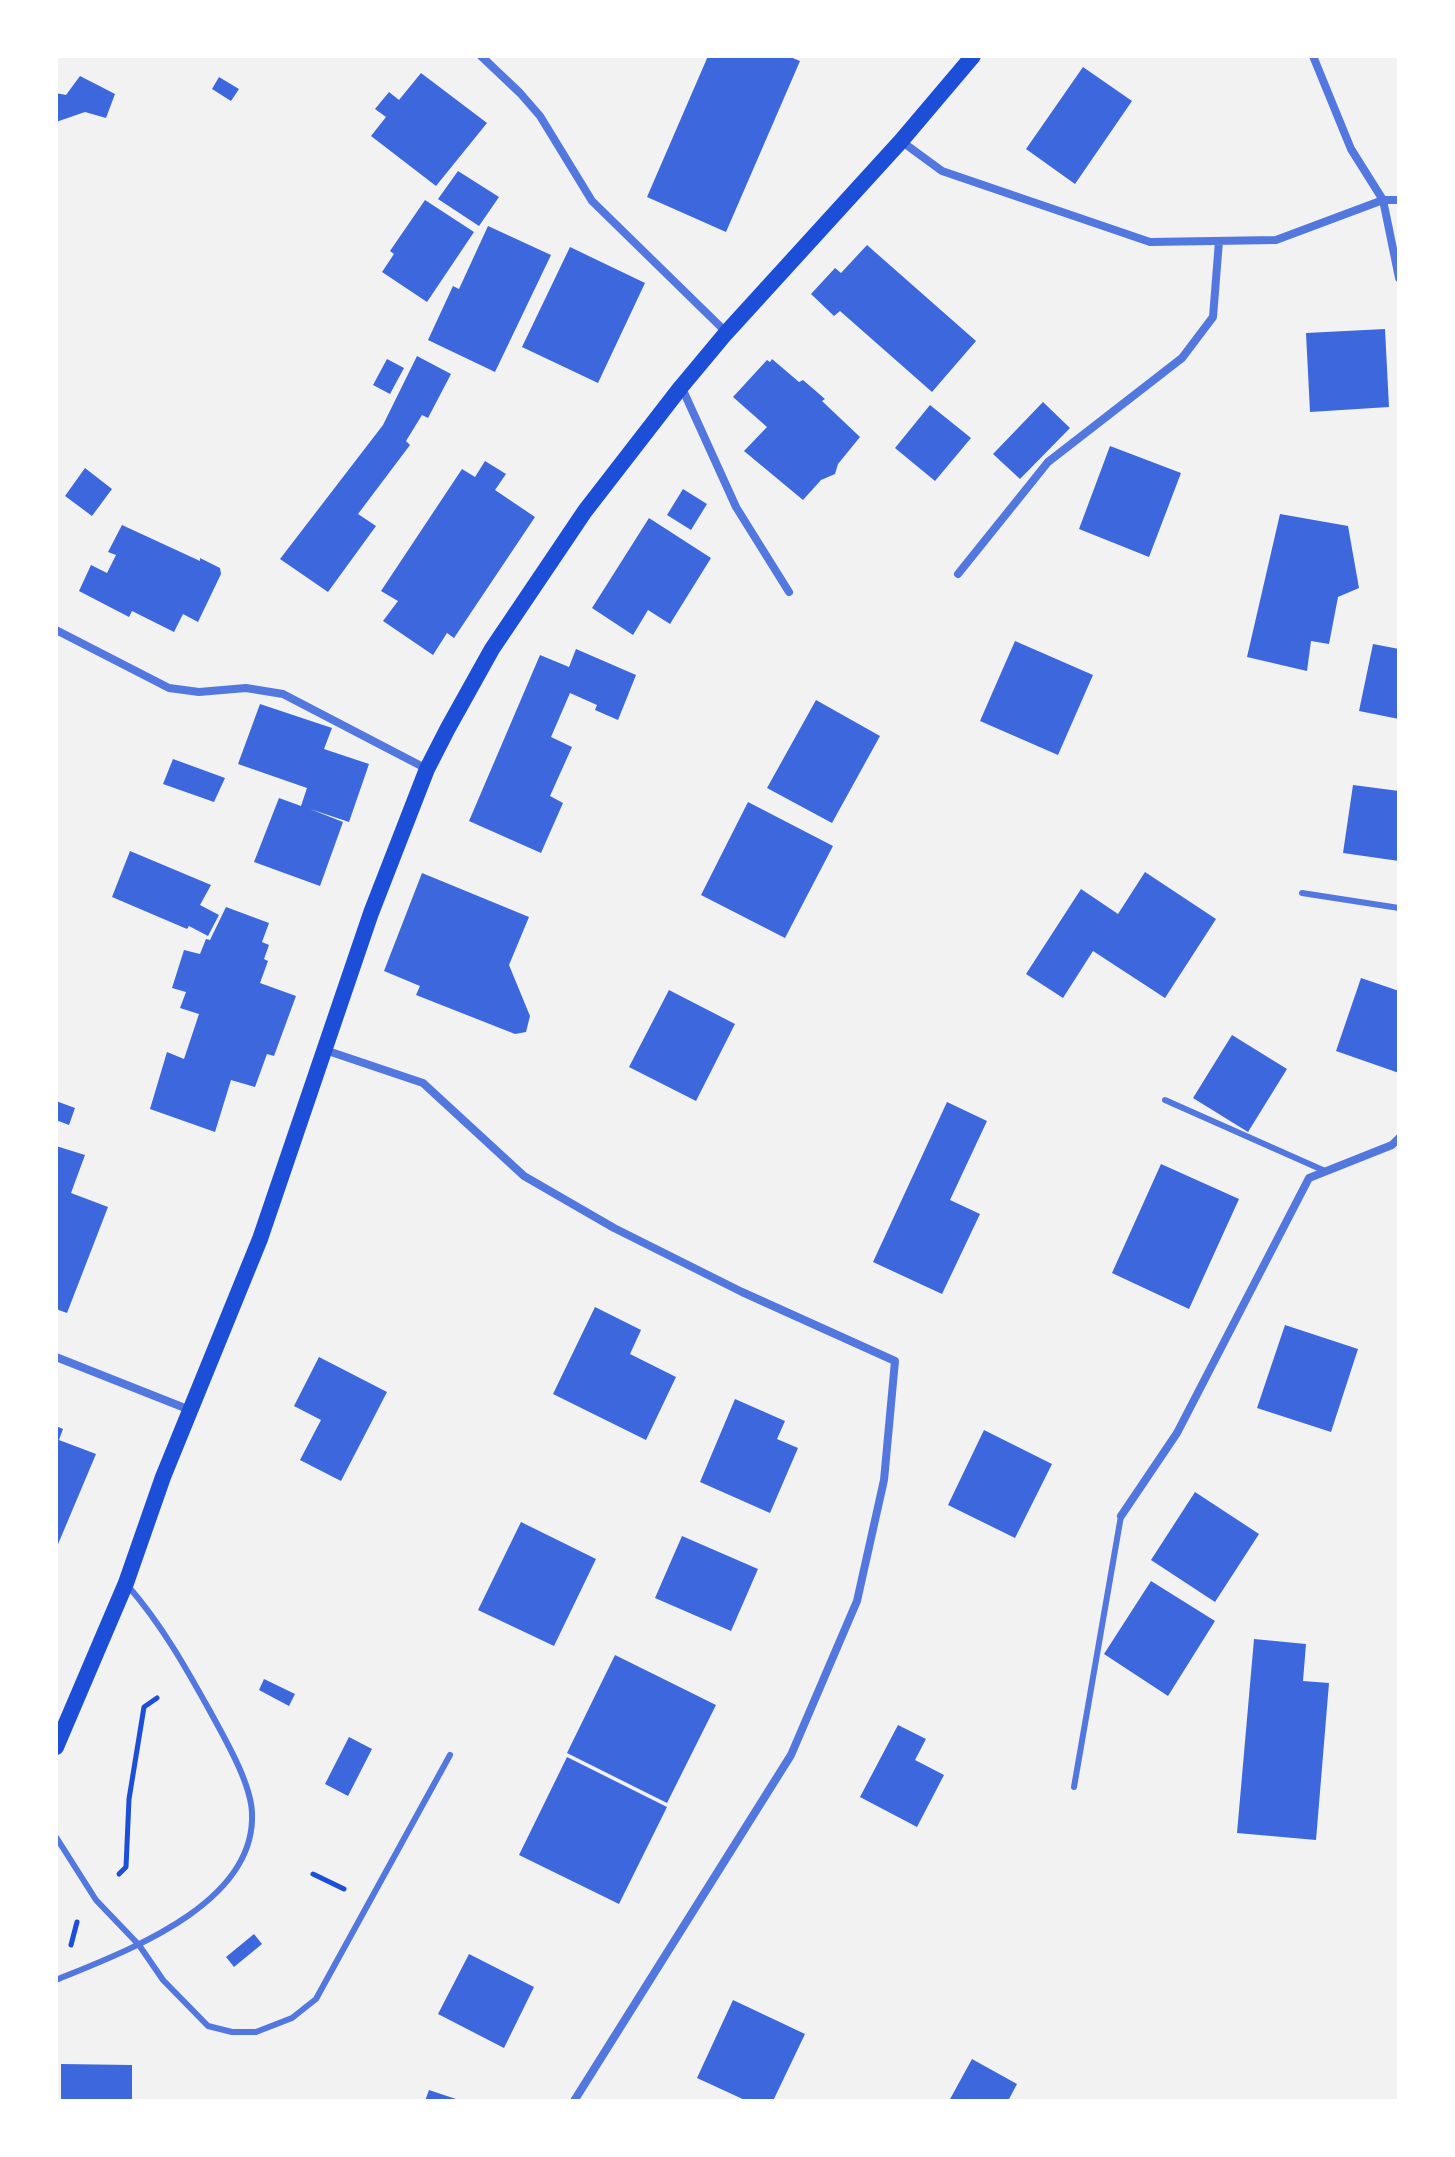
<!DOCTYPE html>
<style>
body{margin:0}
#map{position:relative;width:1455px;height:2157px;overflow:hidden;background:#f2f2f2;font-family:Karla,sans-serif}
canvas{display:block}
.frame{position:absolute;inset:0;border:58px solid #fff;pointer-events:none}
</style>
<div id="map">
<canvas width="1455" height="2157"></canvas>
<div class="frame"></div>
</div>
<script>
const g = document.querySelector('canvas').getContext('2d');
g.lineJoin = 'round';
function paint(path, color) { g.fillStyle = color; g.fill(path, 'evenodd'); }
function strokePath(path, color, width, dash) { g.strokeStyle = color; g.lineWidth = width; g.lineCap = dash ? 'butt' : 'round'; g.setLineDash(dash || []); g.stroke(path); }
paint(new Path2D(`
 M 708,56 L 788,56 L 800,61 L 726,232 L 647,197 Z
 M 1083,67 L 1132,101 L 1075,184 L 1026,149 Z
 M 421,73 L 487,123 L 436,186 L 371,136 L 386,117 L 375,109 L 389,92 L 399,100 Z
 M 80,76 L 115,94 L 106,118 L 85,112 L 56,122 L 56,93 L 66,95 Z
 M 219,77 L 239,89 L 231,101 L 212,89 Z
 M 458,171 L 499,197 L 479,226 L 438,199 Z
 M 425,200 L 474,232 L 427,302 L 382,272 L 394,254 L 390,251 Z
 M 488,226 L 551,255 L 495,372 L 428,340 L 453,286 L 459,289 Z
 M 867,245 L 976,341 L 932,392 L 840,311 L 834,316 L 811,294 L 835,268 L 841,273 Z
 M 570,247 L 645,283 L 598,383 L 522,347 Z
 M 1385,329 L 1389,407 L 1310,412 L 1306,333 Z
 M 417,356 L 451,374 L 428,418 L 422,415 L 406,441 L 410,445 L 358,514 L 376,526 L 328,592 L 280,559 L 383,425 Z
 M 387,359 L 404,368 L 390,394 L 373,385 Z
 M 772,359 L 799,382 L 803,380 L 825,399 L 822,401 L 860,437 L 838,464 L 835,474 L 821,480 L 803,500 L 744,451 L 767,427 L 733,397 L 767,360 L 770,362 Z
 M 1043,402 L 1070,428 L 1020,479 L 993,454 Z
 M 930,405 L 971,438 L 935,481 L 895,448 Z
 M 1110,446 L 1181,473 L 1149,557 L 1079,529 Z
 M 485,461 L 506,474 L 495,490 L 535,517 L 454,638 L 447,633 L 433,655 L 383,621 L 398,601 L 381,591 L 462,469 L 475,477 Z
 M 85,468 L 112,489 L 92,516 L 65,496 Z
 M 683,489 L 707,504 L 691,530 L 667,515 Z
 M 1280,514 L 1348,526 L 1359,588 L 1338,597 L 1329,644 L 1311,641 L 1307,671 L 1247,657 Z
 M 649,518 L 711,558 L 670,624 L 648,610 L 633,635 L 592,608 Z
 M 122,525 L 200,561 L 200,558 L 220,568 L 221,574 L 198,622 L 183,614 L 174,632 L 132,611 L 129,617 L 79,591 L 91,565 L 107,573 L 116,555 L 108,552 Z
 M 1015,641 L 1093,675 L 1058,755 L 980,721 Z
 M 1373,644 L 1399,649 L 1399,719 L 1359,711 Z
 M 576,649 L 636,675 L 618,720 L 595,710 L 597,705 L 570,693 L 551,737 L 572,747 L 550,796 L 563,803 L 541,853 L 469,821 L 540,655 L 569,667 Z
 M 816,700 L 880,736 L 832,823 L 767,788 Z
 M 260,704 L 332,728 L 324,749 L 369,764 L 349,822 L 310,809 L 343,822 L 320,886 L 254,862 L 279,798 L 301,806 L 307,788 L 238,764 Z
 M 173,759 L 225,778 L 214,802 L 163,784 Z
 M 1353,785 L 1399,791 L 1399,861 L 1343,853 Z
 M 748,802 L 833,846 L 785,938 L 701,895 Z
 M 130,851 L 211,885 L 200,905 L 219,915 L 208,936 L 189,926 L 187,929 L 112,897 Z
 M 1145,872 L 1216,919 L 1165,998 L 1093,951 L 1063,998 L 1026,974 L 1081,889 L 1118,914 Z
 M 422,873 L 529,917 L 509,965 L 530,1016 L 526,1032 L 515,1034 L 416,995 L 420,986 L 384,971 Z
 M 226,907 L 269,923 L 262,942 L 269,945 L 264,959 L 268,961 L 260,983 L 296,996 L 274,1056 L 267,1054 L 255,1087 L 231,1080 L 215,1132 L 150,1109 L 167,1052 L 184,1059 L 199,1014 L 180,1008 L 186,992 L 172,988 L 184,950 L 200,954 L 206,939 L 210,940 Z
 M 1361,978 L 1399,991 L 1399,1073 L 1336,1051 Z
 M 669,990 L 735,1024 L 696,1101 L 629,1067 Z
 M 1232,1035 L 1287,1069 L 1248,1132 L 1193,1098 Z
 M 56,1101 L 75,1108 L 69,1125 L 56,1120 Z
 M 947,1102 L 987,1121 L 950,1200 L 980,1214 L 942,1294 L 873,1262 Z
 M 56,1146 L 85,1155 L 71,1193 L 108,1207 L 67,1313 L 56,1309 Z
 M 1161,1164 L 1239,1199 L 1189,1309 L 1112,1273 Z
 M 595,1307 L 641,1330 L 630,1354 L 676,1377 L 646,1440 L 553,1394 Z
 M 1285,1325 L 1358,1349 L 1331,1432 L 1257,1408 Z
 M 319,1357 L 387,1392 L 341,1481 L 300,1460 L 321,1420 L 294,1406 Z
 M 735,1399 L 785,1421 L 777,1439 L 798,1448 L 770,1513 L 700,1482 Z
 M 56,1426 L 63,1429 L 59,1440 L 96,1454 L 56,1549 Z
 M 984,1430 L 1052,1464 L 1015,1538 L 948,1505 Z
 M 1195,1492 L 1259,1534 L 1215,1602 L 1151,1560 Z
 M 521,1522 L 596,1559 L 554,1646 L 478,1610 Z
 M 682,1536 L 758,1569 L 731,1631 L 655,1598 Z
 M 1151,1581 L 1215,1621 L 1168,1696 L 1104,1654 Z
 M 1254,1639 L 1306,1644 L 1303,1681 L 1329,1683 L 1316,1840 L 1237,1833 Z
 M 615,1655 L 716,1705 L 667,1803 L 567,1753 Z
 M 264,1679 L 295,1694 L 289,1706 L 259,1690 Z
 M 898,1725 L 926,1739 L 915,1760 L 944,1775 L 917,1827 L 860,1797 Z
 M 349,1737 L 372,1749 L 348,1796 L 325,1784 Z
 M 567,1757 L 667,1807 L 619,1904 L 519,1855 Z
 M 254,1934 L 262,1944 L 234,1967 L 226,1957 Z
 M 469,1954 L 534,1987 L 504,2048 L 438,2014 Z
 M 733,2000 L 805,2034 L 773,2101 L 747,2101 L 697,2078 Z
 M 972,2059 L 1017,2084 L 1008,2101 L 949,2101 Z
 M 61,2064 L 132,2065 L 132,2101 L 61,2101 Z
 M 429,2090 L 459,2100 L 459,2101 L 425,2101 Z`), '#3d67dc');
strokePath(new Path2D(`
 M 119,1874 L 126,1867 L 129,1799 L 144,1707 L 157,1698
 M 313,1874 L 344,1889
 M 71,1945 L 77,1922`), '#1d4ed8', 5);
strokePath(new Path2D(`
 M 1302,893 L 1399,908
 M 1165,1100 L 1325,1171
 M 1074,1787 L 1121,1516
 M 56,1837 L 96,1900 L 139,1945 L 163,1980 L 208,2026 L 232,2032 L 256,2032 L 292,2018 L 316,1999 L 450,1755
 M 56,1980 C 124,1952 256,1905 252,1813 C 251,1783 225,1739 211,1713 C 186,1668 162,1625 128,1586`), '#5277de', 6);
strokePath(new Path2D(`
 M 481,56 L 520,93 L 540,116 L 592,201 L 726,332
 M 1313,56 L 1351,149 L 1383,200 L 1399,200
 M 901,141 L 942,171 L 1150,242 L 1276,240 L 1383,200 L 1399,278
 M 682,388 L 736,507 L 789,592
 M 958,574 L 1048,462 L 1182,358 L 1213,317 L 1219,241
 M 56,630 L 169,688 L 199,692 L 246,688 L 283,694 L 427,769
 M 325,1050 L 423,1083 L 524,1176 L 614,1228 L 742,1292 L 895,1361 L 884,1480 L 857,1601 L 791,1755 L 574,2101
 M 56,1357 L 190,1410
 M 1121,1516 L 1177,1433 L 1309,1178 L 1392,1145 L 1399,1138`), '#5277de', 8);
strokePath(new Path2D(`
 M 56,1747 L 126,1583 L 163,1477 L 260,1239 L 371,913 L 427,769 L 448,728 L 492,649 L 585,511 L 681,387 L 726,333 L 901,141 L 973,56`), '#1d4ed8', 16);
</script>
